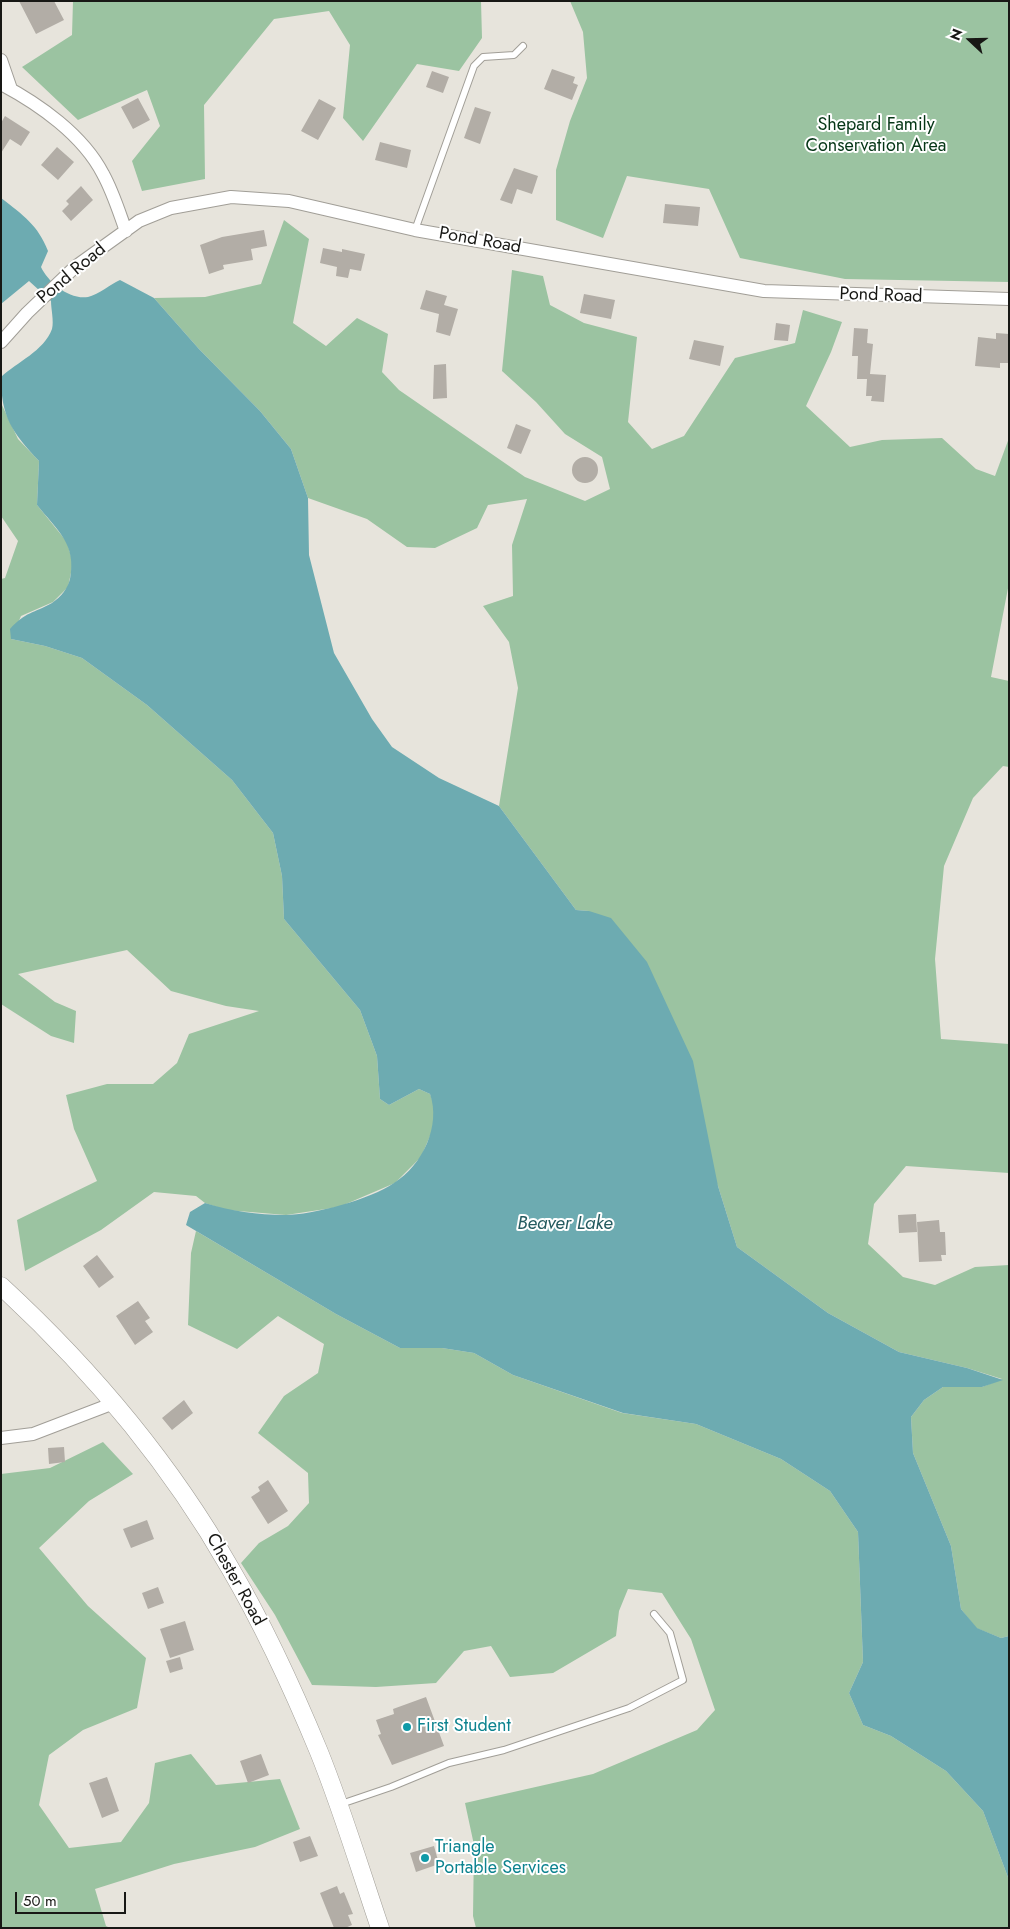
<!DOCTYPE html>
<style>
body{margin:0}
#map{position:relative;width:1010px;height:1929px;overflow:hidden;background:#e7e4dc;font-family:Jost,sans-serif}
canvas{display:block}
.frame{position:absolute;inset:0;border:2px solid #181815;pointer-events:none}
.north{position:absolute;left:945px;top:15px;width:50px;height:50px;-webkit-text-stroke:4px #fff;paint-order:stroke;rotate:291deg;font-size:14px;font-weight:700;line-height:20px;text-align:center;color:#181815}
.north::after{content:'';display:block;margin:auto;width:18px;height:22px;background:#181815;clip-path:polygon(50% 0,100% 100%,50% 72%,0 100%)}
.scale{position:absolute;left:15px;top:1892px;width:111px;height:22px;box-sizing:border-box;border:2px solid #181815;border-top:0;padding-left:6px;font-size:15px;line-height:18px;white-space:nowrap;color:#181815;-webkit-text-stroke:4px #fff;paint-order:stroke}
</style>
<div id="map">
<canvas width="1010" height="1929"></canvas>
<div class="frame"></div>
<div class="north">N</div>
<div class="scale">50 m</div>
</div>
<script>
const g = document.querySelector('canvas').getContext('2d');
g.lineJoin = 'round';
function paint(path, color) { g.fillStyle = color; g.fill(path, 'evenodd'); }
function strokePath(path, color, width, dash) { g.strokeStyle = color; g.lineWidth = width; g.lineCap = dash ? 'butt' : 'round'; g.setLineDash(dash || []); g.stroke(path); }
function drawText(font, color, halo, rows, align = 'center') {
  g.font = font + ' Jost,sans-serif'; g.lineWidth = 4; g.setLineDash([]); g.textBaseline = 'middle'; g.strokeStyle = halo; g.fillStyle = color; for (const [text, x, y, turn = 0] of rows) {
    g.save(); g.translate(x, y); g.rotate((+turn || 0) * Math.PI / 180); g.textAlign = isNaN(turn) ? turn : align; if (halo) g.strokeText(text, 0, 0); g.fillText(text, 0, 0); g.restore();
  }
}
paint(new Path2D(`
 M 73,1 L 481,1 L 482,38 L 459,71 L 417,64 L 363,141 L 343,118 L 350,45 L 329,11 L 274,19 L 204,105 L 205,179 L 142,191 L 132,161 L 160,126 L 147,90 L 78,120 L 22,67 L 72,35 Z
 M 570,1 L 1009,1 L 1009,282 L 845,279 L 740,258 L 709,189 L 627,176 L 603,238 L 556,220 L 556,170 L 570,121 L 587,78 L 583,32 Z
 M 284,220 L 309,239 L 293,323 L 326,346 L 357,318 L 388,334 L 382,372 L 399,390 L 525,477 L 585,501 L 610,489 L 602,457 L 565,434 L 536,402 L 502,371 L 512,270 L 543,276 L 550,305 L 584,323 L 637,337 L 628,422 L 652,449 L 684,436 L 735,358 L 795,343 L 803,310 L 842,322 L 831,352 L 806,406 L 850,447 L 882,440 L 942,438 L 976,469 L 995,476 L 1009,438 L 1009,583 L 991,677 L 1009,681 L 1009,767 L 1003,766 L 973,798 L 944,866 L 935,959 L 941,1039 L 1009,1044 L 1009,1173 L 906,1166 L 874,1204 L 868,1244 L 903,1277 L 935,1285 L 975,1267 L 1009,1265 L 1009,1636 L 1001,1638 L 976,1628 L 961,1609 L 951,1546 L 913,1453 L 911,1417 L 924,1400 L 943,1387 L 982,1387 L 1002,1379 L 967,1368 L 899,1352 L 828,1313 L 737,1247 L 718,1186 L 589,911 L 576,910 L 499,806 L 518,688 L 509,642 L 483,606 L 513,596 L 512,545 L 527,499 L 488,505 L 477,528 L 435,548 L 407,547 L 367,519 L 308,498 L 291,449 L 260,411 L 199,349 L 154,298 L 205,297 L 261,284 Z
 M 1,403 L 18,439 L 39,461 L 37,505 L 67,542 L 73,563 L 68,587 L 53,602 L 21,616 L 11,639 L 45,646 L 82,658 L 147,705 L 232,780 L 273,833 L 282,876 L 284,919 L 360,1010 L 377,1056 L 380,1099 L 389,1105 L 419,1089 L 430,1094 L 435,1107 L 433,1129 L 421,1157 L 395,1183 L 339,1207 L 286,1215 L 226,1210 L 205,1203 L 196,1196 L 154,1192 L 101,1230 L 25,1271 L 17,1220 L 97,1181 L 74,1129 L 66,1095 L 107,1084 L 153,1084 L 177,1063 L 189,1034 L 259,1011 L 226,1006 L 171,991 L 127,950 L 18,974 L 55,1002 L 76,1011 L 74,1043 L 51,1036 L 1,1004 L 1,579 L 5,578 L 18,541 L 1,516 Z
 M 196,1231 L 336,1314 L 400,1348 L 442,1348 L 474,1353 L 513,1375 L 622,1413 L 696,1424 L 781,1459 L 830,1491 L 858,1532 L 863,1662 L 849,1693 L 863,1725 L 891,1736 L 946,1771 L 983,1811 L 1009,1880 L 1009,1928 L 476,1928 L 473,1916 L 474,1845 L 465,1803 L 593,1774 L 697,1730 L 715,1710 L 691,1639 L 662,1593 L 628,1589 L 619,1611 L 616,1636 L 553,1673 L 510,1677 L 491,1646 L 464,1651 L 436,1683 L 376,1687 L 312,1685 L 275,1615 L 241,1563 L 259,1543 L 288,1526 L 309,1503 L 308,1473 L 258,1433 L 284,1396 L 318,1373 L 324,1344 L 278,1316 L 237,1349 L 188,1325 L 191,1253 Z
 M 103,1442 L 133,1474 L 89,1501 L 39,1548 L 88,1606 L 146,1658 L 137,1708 L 83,1730 L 49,1755 L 39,1805 L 69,1848 L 121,1842 L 149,1803 L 155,1763 L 191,1754 L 216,1785 L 280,1779 L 300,1829 L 255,1847 L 174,1864 L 95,1889 L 106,1926 L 110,1928 L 1,1928 L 1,1474 L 50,1468 Z`), '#9bc3a1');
paint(new Path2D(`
 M 1,198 C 23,215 38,225 48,251 L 41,267 C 48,282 69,300 88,297 C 98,295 111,284 120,280 L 154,298 L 199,349 L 260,411 L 291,449 L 308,498 L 309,555 L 334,653 L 372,719 L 392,747 L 439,778 L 499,806 L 576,910 L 589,911 L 611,918 L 647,962 L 693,1061 L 718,1186 L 737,1247 L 828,1313 L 899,1352 L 967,1368 L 1003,1380 L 982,1387 L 943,1387 L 924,1400 L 911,1417 L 913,1453 L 951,1546 L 961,1609 L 977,1628 L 1001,1638 L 1009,1636 L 1009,1880 L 983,1811 L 946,1771 L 891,1736 L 863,1725 L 849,1693 L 863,1662 L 858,1532 L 830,1491 L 781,1459 L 696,1424 L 623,1413 L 513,1375 L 474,1353 L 442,1348 L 400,1348 L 336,1314 L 186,1225 L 190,1212 L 205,1203 C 230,1211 258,1215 285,1215 C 313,1215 371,1199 394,1183 C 423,1165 441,1125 430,1094 L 419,1089 L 389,1105 L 380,1099 L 377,1056 L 360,1010 L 284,919 L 282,876 L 273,833 L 232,780 L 147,705 L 82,658 L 45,646 L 11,639 L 10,629 C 25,612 34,613 52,603 C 61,597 68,588 70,579 C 77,544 57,530 37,505 L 39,461 C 12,432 1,417 1,377 C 17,362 44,351 52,329 C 54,321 51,309 51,301 L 29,281 L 1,304 Z`), '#6dabb1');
paint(new Path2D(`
 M 19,1 L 54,1 L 64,20 L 36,34 Z
 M 552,69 L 575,77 L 573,83 L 578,85 L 572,100 L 544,89 Z
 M 432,71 L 449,77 L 443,93 L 426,87 Z
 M 138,98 L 150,120 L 133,129 L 121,107 Z
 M 319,99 L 336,108 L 318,140 L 301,131 Z
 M 475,107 L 491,112 L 480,144 L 464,138 Z
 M 5,116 L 30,132 L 21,146 L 10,139 L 1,153 L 1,123 Z
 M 380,142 L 411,150 L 407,168 L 375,160 Z
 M 57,147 L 74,162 L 58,180 L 41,165 Z
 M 514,168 L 538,176 L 532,194 L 517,189 L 512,204 L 500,200 Z
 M 81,186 L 93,200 L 71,221 L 62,211 L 69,204 L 66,201 Z
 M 665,204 L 700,207 L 698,226 L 663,223 Z
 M 264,230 L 267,246 L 251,249 L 253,260 L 223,265 L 224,269 L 209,274 L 200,245 L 222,237 Z
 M 323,248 L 342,252 L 342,249 L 365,254 L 361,271 L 350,269 L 348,278 L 336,276 L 337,267 L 320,263 Z
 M 426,290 L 447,296 L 444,305 L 458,309 L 450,336 L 436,332 L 439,314 L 420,309 Z
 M 584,294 L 615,300 L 611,319 L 580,313 Z
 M 776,323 L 790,325 L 788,341 L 774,340 Z
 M 854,328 L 868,329 L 867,343 L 873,344 L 870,374 L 886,375 L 884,402 L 871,401 L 872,396 L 866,396 L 867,379 L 857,379 L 858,356 L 852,356 Z
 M 996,333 L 1009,334 L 1009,363 L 1000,363 L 1000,368 L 975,366 L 978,337 L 996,339 Z
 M 694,340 L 724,346 L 720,366 L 689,359 Z
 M 446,364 L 447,398 L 433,399 L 434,365 Z
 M 516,424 L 531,430 L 521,454 L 507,448 Z
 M572 470a13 13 0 1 1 26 0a13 13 0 1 1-26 0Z
 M 916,1214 L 917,1232 L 899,1233 L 898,1215 Z
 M 939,1220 L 940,1232 L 945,1232 L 946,1255 L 941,1255 L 942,1261 L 919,1262 L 917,1222 Z
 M 97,1255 L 114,1277 L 99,1288 L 83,1266 Z
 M 138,1301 L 150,1318 L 145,1321 L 153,1332 L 135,1345 L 116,1316 Z
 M 184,1400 L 193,1413 L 172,1430 L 162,1418 Z
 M 64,1447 L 65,1462 L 49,1464 L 48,1448 Z
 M 268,1480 L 288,1511 L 268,1524 L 251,1497 L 260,1491 L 258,1487 Z
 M 147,1520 L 154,1539 L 131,1548 L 123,1529 Z
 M 158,1587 L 164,1603 L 148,1609 L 142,1593 Z
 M 185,1621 L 194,1650 L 170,1658 L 160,1629 Z
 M 180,1657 L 183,1669 L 170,1673 L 166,1661 Z
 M 426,1697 L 444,1746 L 392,1765 L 378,1735 L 381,1734 L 376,1720 L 394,1714 L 393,1709 Z
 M 261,1754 L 269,1775 L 248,1783 L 240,1761 Z
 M 107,1777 L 119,1811 L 102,1818 L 89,1783 Z
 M 310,1836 L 318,1856 L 300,1862 L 293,1842 Z
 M 434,1846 L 439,1864 L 416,1872 L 410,1853 Z
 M 337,1886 L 340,1894 L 344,1892 L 353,1914 L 348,1915 L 352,1925 L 345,1928 L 334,1928 L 320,1893 Z`), '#b2ada6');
const lane = new Path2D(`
 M 415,230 L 474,66 L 483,57 L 514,55 L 523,46
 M 341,1804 L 391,1787 L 449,1763 L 504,1750 L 629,1708 L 683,1680 L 670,1633 L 654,1614`);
const street = new Path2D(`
 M 1,60 L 11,89
 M 1,84 C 39,104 83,135 103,174 C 113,192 119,212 126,231
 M 1,342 L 27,313 L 75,267 L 139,221 L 171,208 L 231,197 L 289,201 L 415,230 L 764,291 L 1009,299
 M 1,1438 L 33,1434 L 114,1403`);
const secondary = new Path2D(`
 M 1,1286 C 90,1368 170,1463 230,1568 C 264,1626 293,1689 319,1752 C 342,1809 360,1869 380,1928`);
strokePath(lane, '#a19e97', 8);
strokePath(street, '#a19e97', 14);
strokePath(secondary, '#a19e97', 19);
strokePath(lane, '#fff', 6);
strokePath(street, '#fff', 12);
strokePath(secondary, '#fff', 18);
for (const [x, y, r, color] of [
 [407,1727,5,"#0f9aa8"],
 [425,1858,5,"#0f9aa8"]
]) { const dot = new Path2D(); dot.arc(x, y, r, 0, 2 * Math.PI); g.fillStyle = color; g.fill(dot); strokePath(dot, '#fff', 2); }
drawText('18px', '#053616', '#fff', [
 ["Shepard Family",876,126],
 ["Conservation Area",876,147]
]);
drawText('18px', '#181815', '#fff', [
 ["Pond Road",480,241,10],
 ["Pond Road",72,274,-40],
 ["Pond Road",881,296,2],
 ["Chester Road",235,1580,61]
]);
drawText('18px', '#0d838f', '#fff', [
 ["First Student",417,1727],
 ["Triangle",435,1848],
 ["Portable Services",435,1869]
], 'left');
drawText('italic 19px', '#255b60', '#fff', [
 ["Beaver Lake",565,1224]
]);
</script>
